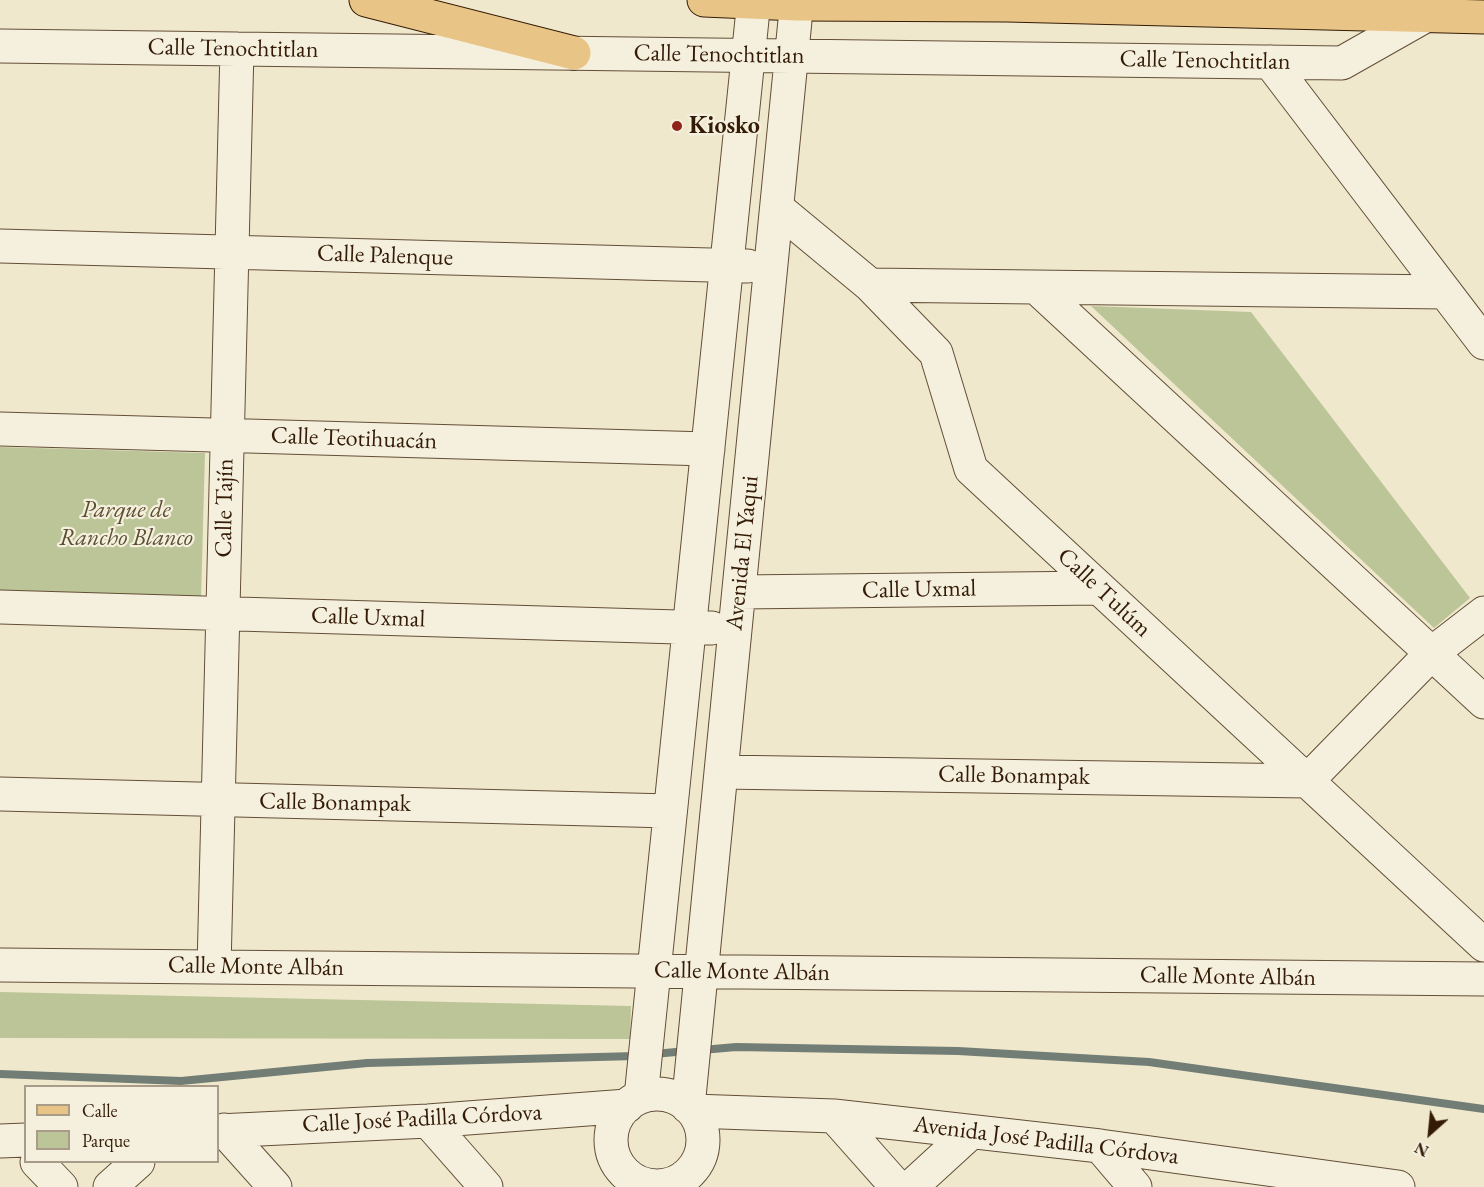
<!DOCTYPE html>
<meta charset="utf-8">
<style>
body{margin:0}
#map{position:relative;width:1484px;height:1187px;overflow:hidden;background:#f0e8cc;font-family:"EB Garamond",serif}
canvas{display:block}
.legend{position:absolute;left:24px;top:1085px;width:195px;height:78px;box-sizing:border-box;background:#f5f0de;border:2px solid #a89b87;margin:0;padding:8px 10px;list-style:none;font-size:18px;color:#341b05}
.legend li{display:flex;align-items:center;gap:12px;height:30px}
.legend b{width:30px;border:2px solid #a89b87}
.north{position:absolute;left:1400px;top:1103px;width:60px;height:60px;-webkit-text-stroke:4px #f5f0de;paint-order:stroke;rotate:207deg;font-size:16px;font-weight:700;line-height:24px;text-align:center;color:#341b05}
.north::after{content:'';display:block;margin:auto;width:21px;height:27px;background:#341b05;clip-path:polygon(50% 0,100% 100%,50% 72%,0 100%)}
</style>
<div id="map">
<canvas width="1484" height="1187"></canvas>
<ul class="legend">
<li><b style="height:8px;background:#e8c486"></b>Calle</li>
<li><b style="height:16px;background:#bbc597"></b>Parque</li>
</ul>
<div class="north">N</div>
</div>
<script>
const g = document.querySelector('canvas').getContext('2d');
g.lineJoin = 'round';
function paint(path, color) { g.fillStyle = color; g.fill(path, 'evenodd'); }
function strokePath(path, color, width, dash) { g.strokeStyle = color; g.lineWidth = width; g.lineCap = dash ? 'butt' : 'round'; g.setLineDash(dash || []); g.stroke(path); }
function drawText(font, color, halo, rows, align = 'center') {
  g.font = font + ' "EB Garamond",serif'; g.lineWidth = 4.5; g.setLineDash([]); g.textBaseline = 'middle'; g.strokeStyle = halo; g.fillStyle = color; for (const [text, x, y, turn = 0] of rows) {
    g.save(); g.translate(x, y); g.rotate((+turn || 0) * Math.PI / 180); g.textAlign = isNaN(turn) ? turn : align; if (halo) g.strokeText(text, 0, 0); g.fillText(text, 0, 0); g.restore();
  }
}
paint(new Path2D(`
 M 1091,306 L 1251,312 L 1470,598 L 1434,628 Z
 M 0,447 L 205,453 L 201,599 L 0,593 Z
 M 0,992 L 631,1006 L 630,1039 L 0,1038 Z`), '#bbc597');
strokePath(new Path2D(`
 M 702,1050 L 736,1047 L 958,1051 L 1149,1062 L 1484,1109
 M 654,1054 L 687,1051
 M 0,1074 L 181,1081 L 367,1063 L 636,1056`), '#727d75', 8);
const minor = new Path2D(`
 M 0,46 L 1342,63 L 1425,16
 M 1270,62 L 1484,343
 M 777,208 L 870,285 L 936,353 L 971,469 L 1484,945
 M 0,246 L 748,266
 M 870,285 L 1445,292
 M 1037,288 L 1484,702
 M 0,429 L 708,449
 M 739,592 L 1099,588
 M 0,607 L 712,628
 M 721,772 L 1307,781 L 1432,653 L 1484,613
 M 0,794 L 670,811
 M 0,965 L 1484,979
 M 214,967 L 237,49
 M611 1140a46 46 0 1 1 92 0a46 46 0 1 1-92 0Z
 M 641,1097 L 754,0
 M 688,1107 L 797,0
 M 693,1111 L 834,1116 L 1100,1146 L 1398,1187
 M 834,1116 L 897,1187
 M 428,1121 L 486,1187
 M 224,1130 L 275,1187
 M 218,1131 L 428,1121 L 627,1106
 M 0,1141 L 26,1140
 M 1100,1146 L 1135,1187
 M 37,1162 L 61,1187
 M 110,1187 L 138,1162
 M 911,1187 L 971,1132`);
const major = new Path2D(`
 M 366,0 L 574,53
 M 704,0 L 797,4 L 1007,5 L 1484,17`);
strokePath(minor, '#634e37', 35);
strokePath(major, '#341b05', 35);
strokePath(minor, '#f5f0de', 33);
strokePath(major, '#e8c486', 33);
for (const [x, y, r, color] of [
 [677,126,6,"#8f2418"]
]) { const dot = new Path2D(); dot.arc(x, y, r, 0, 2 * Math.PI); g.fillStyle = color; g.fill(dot); strokePath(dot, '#f5f0de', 2); }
drawText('24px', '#341b05', '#f5f0de', [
 ["Calle Tenochtitlan",233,49,1],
 ["Calle Tenochtitlan",719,55,1],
 ["Calle Tenochtitlan",1205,61,1],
 ["Calle Palenque",385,256,2],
 ["Calle Teotihuacán",354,439,2],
 ["Calle Tajín",225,508,-89],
 ["Avenida El Yaqui",743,553,-84],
 ["Calle Uxmal",919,590,-1],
 ["Calle Tulúm",1104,593,43],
 ["Calle Uxmal",368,618,2],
 ["Calle Bonampak",1014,776,1],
 ["Calle Bonampak",335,803,1],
 ["Calle Monte Albán",256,967,1],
 ["Calle Monte Albán",742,972,1],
 ["Calle Monte Albán",1228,977,1],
 ["Calle José Padilla Córdova",422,1119,-3],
 ["Avenida José Padilla Córdova",1046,1141,7]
]);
drawText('bold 24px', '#341b05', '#f5f0de', [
 ["Kiosko",689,126]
], 'left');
drawText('italic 24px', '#5c4e31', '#f5f0de', [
 ["Parque de",126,510],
 ["Rancho Blanco",126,538]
]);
</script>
